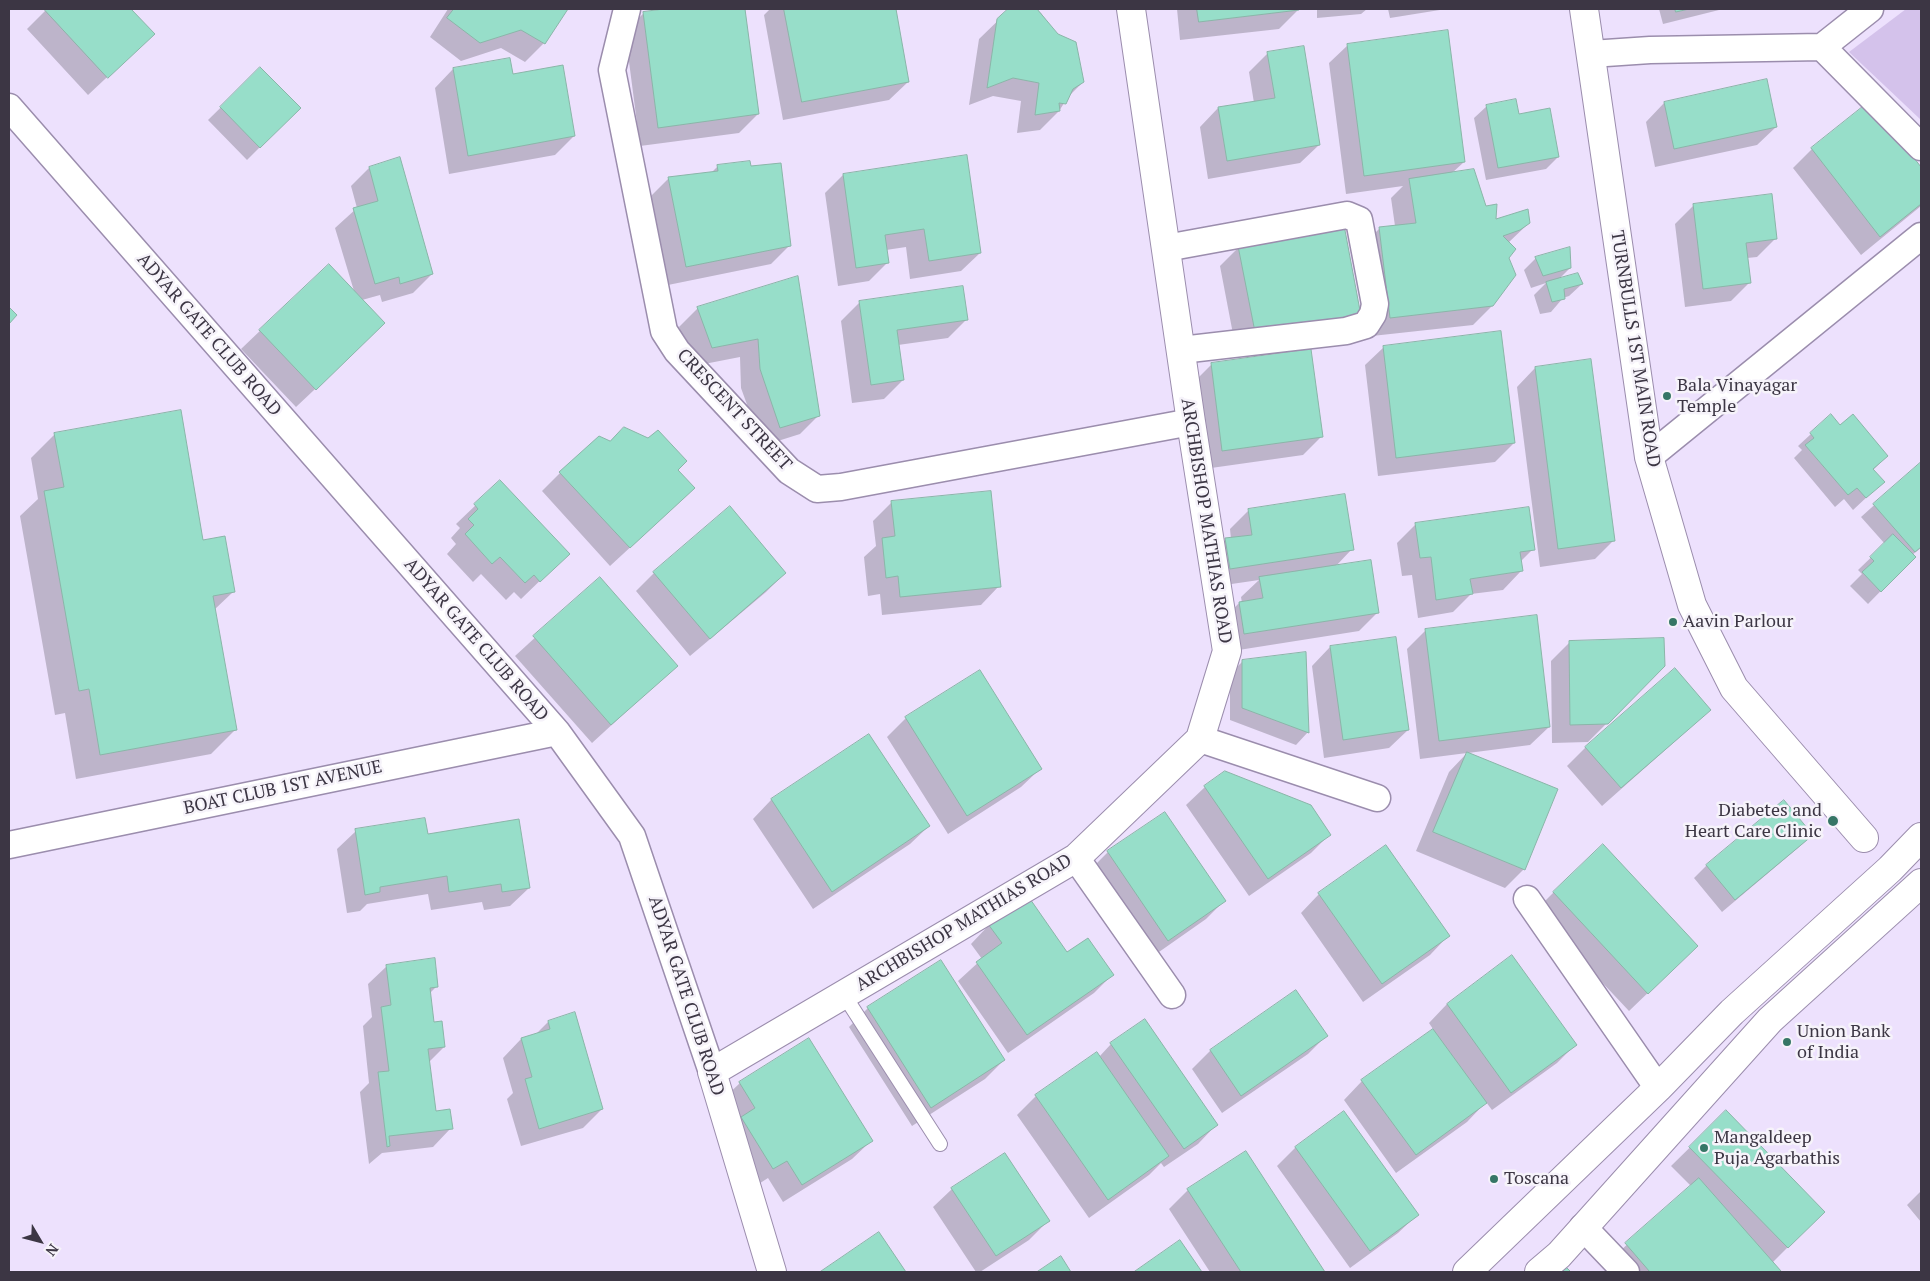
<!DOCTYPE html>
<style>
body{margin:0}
#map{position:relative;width:1930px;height:1281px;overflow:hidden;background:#ede1fd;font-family:"PT Serif",serif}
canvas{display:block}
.frame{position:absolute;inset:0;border:10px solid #3c3644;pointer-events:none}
.north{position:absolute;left:15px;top:1216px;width:50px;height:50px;-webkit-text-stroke:4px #f6f3fa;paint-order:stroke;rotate:127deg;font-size:14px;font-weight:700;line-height:20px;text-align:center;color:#3c3644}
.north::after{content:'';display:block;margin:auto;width:18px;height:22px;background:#3c3644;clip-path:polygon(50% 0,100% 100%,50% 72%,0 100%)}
</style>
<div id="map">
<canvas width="1930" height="1281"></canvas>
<div class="frame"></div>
<div class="north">N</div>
</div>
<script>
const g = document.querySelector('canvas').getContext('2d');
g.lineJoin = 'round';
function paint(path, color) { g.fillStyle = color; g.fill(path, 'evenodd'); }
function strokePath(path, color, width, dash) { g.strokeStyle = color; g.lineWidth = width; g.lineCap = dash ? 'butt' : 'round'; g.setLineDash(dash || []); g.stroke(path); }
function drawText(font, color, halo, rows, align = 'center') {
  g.font = font + ' "PT Serif",serif'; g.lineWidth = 5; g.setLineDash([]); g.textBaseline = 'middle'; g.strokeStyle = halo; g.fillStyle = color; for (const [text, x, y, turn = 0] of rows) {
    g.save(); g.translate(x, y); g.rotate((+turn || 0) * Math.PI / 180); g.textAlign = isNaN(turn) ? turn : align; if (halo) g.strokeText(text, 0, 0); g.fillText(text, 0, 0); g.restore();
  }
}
paint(new Path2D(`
 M 1906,9 L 1921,9 L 1921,120 L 1849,52 Z`), '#d4c2eb');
paint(new Path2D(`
 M 47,9 L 129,9 L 153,34 L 88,95 L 27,29 Z
 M 448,9 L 566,9 L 544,43 L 525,62 L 501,48 L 461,61 L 430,37 Z
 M 673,9 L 744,9 L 758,114 L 739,133 L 640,146 L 625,31 L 644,13 Z
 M 770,9 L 894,9 L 908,82 L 889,100 L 783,120 L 764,15 Z
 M 1010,9 L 1035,9 L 1041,13 L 1057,35 L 1083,82 L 1068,97 L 1059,111 L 1040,130 L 1017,133 L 1021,101 L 993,96 L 969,105 L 979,39 Z
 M 1177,9 L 1298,9 L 1298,10 L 1279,29 L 1180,40 Z
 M 1317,9 L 1367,9 L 1361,14 L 1317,18 Z
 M 1388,9 L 1446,9 L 1390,18 Z
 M 1659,9 L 1723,9 L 1663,24 Z
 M 1348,45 L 1464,162 L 1452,173 L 1485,207 L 1495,221 L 1529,223 L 1508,243 L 1508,258 L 1492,306 L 1473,325 L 1372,336 L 1361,247 L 1380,228 L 1395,226 L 1391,198 L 1403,186 L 1346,194 L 1329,63 Z
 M 1268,53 L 1319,145 L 1300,163 L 1208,179 L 1200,127 L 1218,108 L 1254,103 L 1249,72 Z
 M 509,59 L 512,75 L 574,136 L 555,155 L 449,174 L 435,88 L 453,69 Z
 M 260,69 L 299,108 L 247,160 L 208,120 Z
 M 1664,103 L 1776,127 L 1757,145 L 1655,167 L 1646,122 Z
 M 1869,103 L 1921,169 L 1921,206 L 1861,255 L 1793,168 L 1812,149 Z
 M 1487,106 L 1518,115 L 1558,157 L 1546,169 L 1486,180 L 1474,118 Z
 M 718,166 L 750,168 L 790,245 L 771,264 L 668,285 L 650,197 L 669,178 L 711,173 Z
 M 369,168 L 432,274 L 413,293 L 382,302 L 380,295 L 362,300 L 365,342 L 296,407 L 241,349 L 329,265 L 354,291 L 335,228 L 357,208 L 351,186 Z
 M 843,175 L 980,253 L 961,271 L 910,279 L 906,247 L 886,250 L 887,263 L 869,281 L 838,286 L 825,193 Z
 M 1694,205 L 1776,238 L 1757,257 L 1747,258 L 1750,282 L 1731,301 L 1685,307 L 1675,224 Z
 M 1343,226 L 1237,355 L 1220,266 L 1239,247 Z
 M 1536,258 L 1570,268 L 1558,280 L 1582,284 L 1569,296 L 1563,298 L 1551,312 L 1540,314 L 1534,295 L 1546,283 L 1531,288 L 1524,270 Z
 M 797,278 L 818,416 L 800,434 L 762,446 L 741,388 L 740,357 L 694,366 L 679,327 L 698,308 Z
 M 860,302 L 967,319 L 948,338 L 898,345 L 903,380 L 884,399 L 852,403 L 841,321 Z
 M 1384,347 L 1514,443 L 1495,462 L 1378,476 L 1365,365 Z
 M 1212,364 L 1322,436 L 1303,455 L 1204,469 L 1193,383 Z
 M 1535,368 L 1613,541 L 1595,559 L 1540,567 L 1517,387 Z
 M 1840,427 L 1887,456 L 1873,470 L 1883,482 L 1853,510 L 1844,499 L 1835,507 L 1794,458 L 1802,450 L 1798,446 L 1811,434 Z
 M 55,434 L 202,541 L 233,592 L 214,610 L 235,730 L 211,754 L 76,779 L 65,713 L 55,715 L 20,516 L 38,499 L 31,458 Z
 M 1921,463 L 1921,548 L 1912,555 L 1914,557 L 1868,604 L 1850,586 L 1862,574 L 1858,570 L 1885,544 L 1861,517 Z
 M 676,470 L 674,507 L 610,566 L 542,491 L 560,473 Z
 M 500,482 L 549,572 L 521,599 L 514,592 L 506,600 L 481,574 L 473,582 L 447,554 L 456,544 L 451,538 L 460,528 L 456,524 Z
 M 892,502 L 999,586 L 981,605 L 882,615 L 880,594 L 868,596 L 864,557 L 876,546 L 873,521 Z
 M 1249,510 L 1352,549 L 1335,567 L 1378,612 L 1359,631 L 1226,652 L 1221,622 L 1239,603 L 1242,603 L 1241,597 L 1259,580 L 1211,587 L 1207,558 L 1226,540 L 1231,539 L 1230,529 Z
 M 1416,524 L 1533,549 L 1520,562 L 1521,571 L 1503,590 L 1471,594 L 1453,612 L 1418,618 L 1412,575 L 1402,576 L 1397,543 Z
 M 654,573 L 785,573 L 766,592 L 690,656 L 636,591 Z
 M 599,579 L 676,666 L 592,743 L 515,656 Z
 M 1426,630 L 1549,727 L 1530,745 L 1468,753 L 1524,869 L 1505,888 L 1416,851 L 1449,772 L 1467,753 L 1420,759 L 1407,649 Z
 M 1570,642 L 1664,666 L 1588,742 L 1552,743 L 1551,661 Z
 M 1330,647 L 1408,730 L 1389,748 L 1324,758 L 1312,666 Z
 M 1242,662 L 1308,732 L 1296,745 L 1230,720 L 1230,674 Z
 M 1709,710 L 1690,728 L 1602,806 L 1567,766 L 1586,747 Z
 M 906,718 L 1040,769 L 1021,787 L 948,834 L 887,737 Z
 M 869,735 L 929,826 L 910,844 L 813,909 L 753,819 L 771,800 Z
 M 1205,787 L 1329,835 L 1311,853 L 1249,896 L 1186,805 Z
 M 1784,802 L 1812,835 L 1799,847 L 1722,912 L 1694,878 L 1706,866 Z
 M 356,831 L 529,888 L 510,906 L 484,910 L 482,902 L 431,910 L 428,894 L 367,904 L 360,911 L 347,913 L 337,849 Z
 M 1108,852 L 1224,901 L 1206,919 L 1149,959 L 1089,871 Z
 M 1554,892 L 1678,964 L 1629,1011 L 1535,911 Z
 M 1319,894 L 1448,936 L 1430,955 L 1363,1002 L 1301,913 Z
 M 989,925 L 1067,954 L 1112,975 L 1094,993 L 1008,1053 L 958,981 L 982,959 L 971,944 Z
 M 941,962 L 1004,1060 L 985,1079 L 912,1126 L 849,1027 L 868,1008 Z
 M 387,966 L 437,986 L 429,994 L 433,1024 L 444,1047 L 429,1062 L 435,1113 L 451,1128 L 433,1147 L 382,1153 L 369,1164 L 360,1092 L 369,1083 L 363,1026 L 372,1017 L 368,984 Z
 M 1296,991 L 1326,1036 L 1308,1054 L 1222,1113 L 1192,1069 L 1210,1051 Z
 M 1447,1004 L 1575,1045 L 1557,1063 L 1492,1110 L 1486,1102 L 1467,1122 L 1396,1173 L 1344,1100 L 1362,1081 L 1433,1029 L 1429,1023 Z
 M 548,1022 L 602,1109 L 583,1128 L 521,1146 L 507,1099 L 513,1093 L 503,1058 L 521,1039 L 535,1035 Z
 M 1111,1044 L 1216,1125 L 1198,1144 L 1164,1167 L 1161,1163 L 1149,1175 L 1089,1218 L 1017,1115 L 1036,1096 L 1099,1057 Z
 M 740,1083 L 871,1141 L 852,1159 L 783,1202 L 768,1178 L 754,1187 L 721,1101 Z
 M 1726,1112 L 1823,1212 L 1772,1263 L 1779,1271 L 1778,1272 L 1615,1272 L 1607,1263 L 1691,1186 L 1671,1166 Z
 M 1344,1113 L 1417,1215 L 1398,1233 L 1350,1268 L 1277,1166 L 1295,1148 Z
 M 1246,1152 L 1323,1272 L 1210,1272 L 1169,1209 L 1188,1190 Z
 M 952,1189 L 1048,1221 L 1029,1240 L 980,1272 L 976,1272 L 933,1207 Z
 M 1921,1191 L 1921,1222 L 1907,1205 Z
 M 879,1234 L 905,1272 L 823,1272 Z
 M 1179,1242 L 1201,1272 L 1136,1272 Z`), '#0003');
const building = new Path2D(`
 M 44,9 L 131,9 L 155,34 L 108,78 Z
 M 454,9 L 568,9 L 545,44 L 521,30 L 480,43 L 447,18 Z
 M 664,9 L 745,9 L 759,114 L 658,128 L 643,12 Z
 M 784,9 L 896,9 L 909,82 L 802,102 Z
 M 1008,9 L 1037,9 L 1058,34 L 1076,42 L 1084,82 L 1073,89 L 1066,104 L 1059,103 L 1060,111 L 1035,115 L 1039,83 L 1013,78 L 987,88 L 997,19 Z
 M 1197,9 L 1299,9 L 1299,10 L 1199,22 Z
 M 1675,9 L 1689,9 L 1676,12 Z
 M 1448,30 L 1465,162 L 1364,176 L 1347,44 Z
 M 1304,46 L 1320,145 L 1227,161 L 1218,107 L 1275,98 L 1267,52 Z
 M 510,58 L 513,74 L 563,65 L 575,136 L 468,156 L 453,68 Z
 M 260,67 L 301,108 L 260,148 L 220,107 Z
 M 1767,79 L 1777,127 L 1674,149 L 1664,102 Z
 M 1516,99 L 1519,114 L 1550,108 L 1559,157 L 1498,168 L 1486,105 Z
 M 1870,101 L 1921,167 L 1921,204 L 1880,237 L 1811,148 Z
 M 967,155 L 981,253 L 929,261 L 924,229 L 885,235 L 889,263 L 856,268 L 843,174 Z
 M 400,157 L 433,274 L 400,284 L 399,277 L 375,284 L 353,208 L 378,201 L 369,167 Z
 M 750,161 L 751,166 L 781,163 L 791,246 L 686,267 L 668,177 L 718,171 L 717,165 Z
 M 1474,169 L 1486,206 L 1497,204 L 1496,219 L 1528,209 L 1530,223 L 1520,230 L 1503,236 L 1516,249 L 1509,258 L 1516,275 L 1493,306 L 1390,318 L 1379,227 L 1416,223 L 1409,179 Z
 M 1772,194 L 1777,239 L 1746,243 L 1751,283 L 1703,289 L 1693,204 Z
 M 1344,225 L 1361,316 L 1256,337 L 1238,246 Z
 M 1570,247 L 1571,268 L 1543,276 L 1535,257 Z
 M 329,264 L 385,323 L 316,390 L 259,330 Z
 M 1578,273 L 1583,284 L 1564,289 L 1565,299 L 1552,302 L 1546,282 Z
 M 798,276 L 820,416 L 780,428 L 760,369 L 758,339 L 712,348 L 697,307 Z
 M 963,286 L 968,320 L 897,330 L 904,380 L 871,385 L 859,301 Z
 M 9,307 L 17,315 L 9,324 Z
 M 1501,331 L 1515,443 L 1396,458 L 1383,346 Z
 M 1311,349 L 1323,437 L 1222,451 L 1211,363 Z
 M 1591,359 L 1615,541 L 1558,549 L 1535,367 Z
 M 181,410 L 203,540 L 225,536 L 235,592 L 213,596 L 237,730 L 100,755 L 89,689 L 79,691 L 44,491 L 64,487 L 54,433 Z
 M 1831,414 L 1840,425 L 1853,414 L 1888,456 L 1873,469 L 1885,482 L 1866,498 L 1857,488 L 1848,495 L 1805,445 L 1814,438 L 1810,433 Z
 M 624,427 L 648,438 L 658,430 L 687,461 L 678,470 L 695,488 L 630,548 L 559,472 L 599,436 L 610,441 Z
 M 1921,462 L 1921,547 L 1915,552 L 1873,504 Z
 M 500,480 L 570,554 L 540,582 L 534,575 L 525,583 L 500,557 L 492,564 L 465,534 L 474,525 L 468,519 L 478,509 L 474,504 Z
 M 991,491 L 1001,587 L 900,597 L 898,576 L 886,578 L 882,538 L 895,536 L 891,501 Z
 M 1345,494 L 1354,550 L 1230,569 L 1225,538 L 1252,535 L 1248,509 Z
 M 730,506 L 786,573 L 710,639 L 653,572 Z
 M 1529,507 L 1535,550 L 1520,552 L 1523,571 L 1470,579 L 1473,594 L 1436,600 L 1431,557 L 1420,558 L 1415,523 Z
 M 1893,534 L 1916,557 L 1881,592 L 1862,572 L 1874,561 L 1870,557 Z
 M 1371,560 L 1379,613 L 1244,634 L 1239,602 L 1263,598 L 1259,577 Z
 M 600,577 L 678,666 L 611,725 L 533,636 Z
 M 1537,615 L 1550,727 L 1439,741 L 1425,629 Z
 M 1396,637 L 1409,730 L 1343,740 L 1330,646 Z
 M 1664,638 L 1665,666 L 1608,724 L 1570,725 L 1569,641 Z
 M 1306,652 L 1309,733 L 1242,708 L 1242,660 Z
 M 1675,668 L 1711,710 L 1621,788 L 1585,747 Z
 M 980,670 L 1042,769 L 967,816 L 905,717 Z
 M 869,734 L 930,826 L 832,892 L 771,799 Z
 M 1467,752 L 1558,789 L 1525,870 L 1433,832 Z
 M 1225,771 L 1311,805 L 1331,835 L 1268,879 L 1204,786 Z
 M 1784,800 L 1813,835 L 1735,900 L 1706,865 Z
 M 1165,812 L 1226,901 L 1168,941 L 1107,851 Z
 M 425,818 L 428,834 L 519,819 L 530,888 L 502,892 L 501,884 L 449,892 L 447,876 L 380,887 L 380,892 L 365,895 L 355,829 Z
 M 1603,844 L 1698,946 L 1648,994 L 1553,892 Z
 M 1386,845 L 1450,936 L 1382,984 L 1318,893 Z
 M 1028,896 L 1067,952 L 1088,938 L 1114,975 L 1027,1035 L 976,962 L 1002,943 L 988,924 Z
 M 1512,955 L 1577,1045 L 1511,1093 L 1447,1004 Z
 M 435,958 L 438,987 L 430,988 L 434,1022 L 442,1021 L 445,1047 L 428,1049 L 436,1111 L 450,1109 L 453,1129 L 389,1136 L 390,1146 L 387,1147 L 378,1072 L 389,1071 L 381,1007 L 391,1005 L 386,965 Z
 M 941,960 L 1005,1060 L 931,1108 L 867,1007 Z
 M 1296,990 L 1328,1036 L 1241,1096 L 1210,1050 Z
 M 575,1012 L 603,1109 L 539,1129 L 525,1079 L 532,1077 L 521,1038 L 550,1029 L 548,1021 Z
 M 1145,1019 L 1218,1125 L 1184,1149 L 1110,1043 Z
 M 1433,1029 L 1487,1103 L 1416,1155 L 1361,1080 Z
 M 809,1038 L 873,1141 L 802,1185 L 787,1161 L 773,1169 L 741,1117 L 755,1108 L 739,1082 Z
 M 1097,1052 L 1169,1156 L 1108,1200 L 1035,1095 Z
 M 1726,1110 L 1825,1212 L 1788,1248 L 1689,1147 Z
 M 1344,1111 L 1419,1215 L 1370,1251 L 1295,1147 Z
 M 1246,1151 L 1325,1272 L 1241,1272 L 1187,1189 Z
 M 1005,1153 L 1050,1221 L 996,1256 L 951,1188 Z
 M 1699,1178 L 1781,1271 L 1779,1272 L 1650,1272 L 1625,1243 Z
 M 879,1232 L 906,1272 L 820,1272 Z
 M 1180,1240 L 1202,1272 L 1134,1272 Z
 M 1061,1256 L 1071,1272 L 1037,1272 Z
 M 1566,1267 L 1571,1272 L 1560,1272 Z`);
paint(building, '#97dec9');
strokePath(building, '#8ab5a8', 1);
const lane = new Path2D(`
 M 844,995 L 940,1144`);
const street = new Path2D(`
 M 627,9 L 612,70 L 664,331 L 677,351 L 789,471 L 817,489 L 841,487 L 1191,422
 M 1870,9 L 1822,47 L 1921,147
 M 1591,54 L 1650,50 L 1822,47
 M 9,107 L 557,732 L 632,836 L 712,1072
 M 1166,248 L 1347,215 L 1359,220 L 1375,304 L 1373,314 L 1366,325 L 1346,331 L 1181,350
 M 1649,457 L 1921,236
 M 1200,739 L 1377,798
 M 9,845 L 557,732
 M 1076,858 L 1172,995
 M 1527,899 L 1658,1088
 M 1583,1227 L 1626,1272`);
const secondary = new Path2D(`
 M 1584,9 L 1649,457 L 1692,605 L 1734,688 L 1864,838
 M 772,1272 L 712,1072 L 1076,858 L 1200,739 L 1227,651 L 1191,422 L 1131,9
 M 1467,1272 L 1658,1088 L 1732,1012 L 1890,869 L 1921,837
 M 1539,1272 L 1559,1255 L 1770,1020 L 1921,883`);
strokePath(lane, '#9b8dad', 16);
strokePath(street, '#9b8dad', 29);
strokePath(secondary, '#9b8dad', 30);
strokePath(lane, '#fff', 14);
strokePath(street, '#fff', 26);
strokePath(secondary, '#fff', 28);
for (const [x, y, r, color] of [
 [1667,396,5,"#367666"],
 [1673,622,5,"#367666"],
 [1833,821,6,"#367666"],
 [1787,1042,5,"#367666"],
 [1704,1148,5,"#367666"],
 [1494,1179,5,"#367666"]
]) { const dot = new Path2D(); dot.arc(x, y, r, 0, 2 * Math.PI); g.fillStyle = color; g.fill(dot); strokePath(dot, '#f6f3fa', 2); }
drawText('18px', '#3c3644', '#f6f3fa', [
 ["ADYAR GATE CLUB ROAD",209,335,49],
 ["TURNBULLS 1ST MAIN ROAD",1635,349,81],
 ["CRESCENT STREET",734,410,47],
 ["ARCHBISHOP MATHIAS ROAD",1206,521,81],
 ["ADYAR GATE CLUB ROAD",476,640,49],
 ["BOAT CLUB 1ST AVENUE",283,788,-12],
 ["ARCHBISHOP MATHIAS ROAD",964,923,-31],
 ["ADYAR GATE CLUB ROAD",686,996,72]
]);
drawText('18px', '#3c3644', '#f6f3fa', [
 ["Bala Vinayagar",1677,386],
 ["Temple",1677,407],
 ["Aavin Parlour",1683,622],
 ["Diabetes and",1822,811,"right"],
 ["Heart Care Clinic",1822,832,"right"],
 ["Union Bank",1797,1032],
 ["of India",1797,1053],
 ["Mangaldeep",1714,1138],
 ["Puja Agarbathis",1714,1159],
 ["Toscana",1504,1179]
], 'left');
</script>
